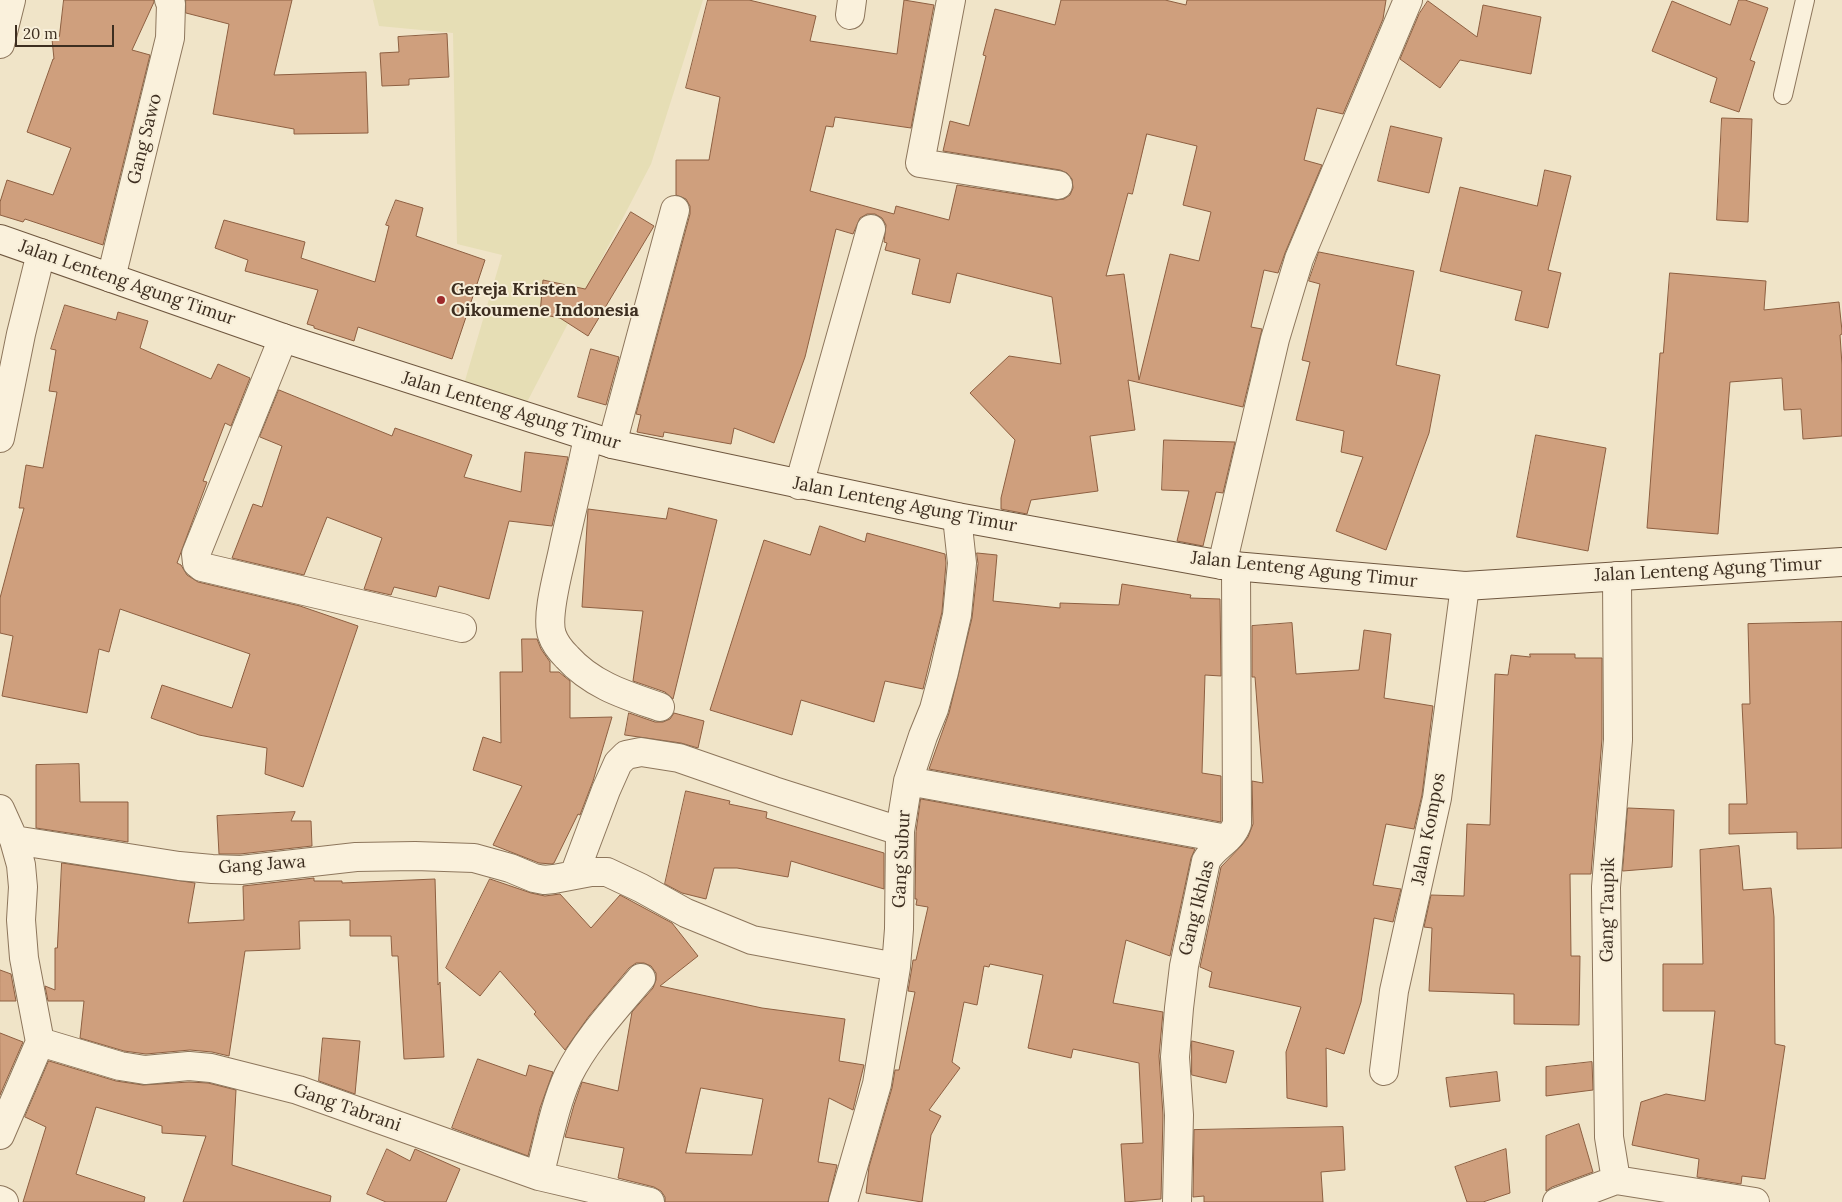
<!DOCTYPE html>
<style>
body{margin:0}
#map{position:relative;width:1842px;height:1202px;overflow:hidden;background:#f0e4c8;font-family:Lora,serif}
canvas{display:block}
.scale{position:absolute;left:15px;top:25px;width:99px;height:22px;box-sizing:border-box;border:2px solid #3d2e20;border-top:0;padding-left:6px;font-size:15px;line-height:18px;white-space:nowrap;color:#3d2e20;-webkit-text-stroke:4px #f7eed8;paint-order:stroke}
</style>
<div id="map">
<canvas width="1842" height="1202"></canvas>
<div class="scale">20 m</div>
</div>
<script>
const g = document.querySelector('canvas').getContext('2d');
g.lineJoin = 'round';
function paint(path, color) { g.fillStyle = color; g.fill(path, 'evenodd'); }
function strokePath(path, color, width, dash) { g.strokeStyle = color; g.lineWidth = width; g.lineCap = dash ? 'butt' : 'round'; g.setLineDash(dash || []); g.stroke(path); }
function drawText(font, color, halo, rows, align = 'center') {
  g.font = font + ' Lora,serif'; g.lineWidth = 4; g.setLineDash([]); g.textBaseline = 'middle'; g.strokeStyle = halo; g.fillStyle = color; for (const [text, x, y, turn = 0] of rows) {
    g.save(); g.translate(x, y); g.rotate((+turn || 0) * Math.PI / 180); g.textAlign = isNaN(turn) ? turn : align; if (halo) g.strokeText(text, 0, 0); g.fillText(text, 0, 0); g.restore();
  }
}
paint(new Path2D(`
 M 373,0 L 703,0 L 651,164 L 526,404 L 464,384 L 502,255 L 457,244 L 453,33 L 379,26 Z`), '#e6deb5');
const building = new Path2D(`
 M 64,0 L 154,0 L 154,2 L 132,50 L 150,55 L 103,245 L 25,219 L 23,222 L 0,215 L 0,202 L 7,180 L 53,195 L 71,148 L 27,132 L 53,59 L 54,59 L 52,39 L 59,37 Z
 M 186,0 L 292,0 L 274,75 L 366,72 L 368,133 L 294,134 L 294,129 L 213,114 L 229,24 L 186,13 Z
 M 708,0 L 749,0 L 816,16 L 810,41 L 897,54 L 904,0 L 934,5 L 911,128 L 835,117 L 833,127 L 826,126 L 810,191 L 894,214 L 896,206 L 949,220 L 957,185 L 1056,200 L 1064,199 L 1070,195 L 1073,188 L 1072,179 L 1067,173 L 1060,170 L 943,151 L 950,121 L 969,126 L 986,56 L 983,55 L 995,9 L 1055,25 L 1061,0 L 1165,0 L 1186,5 L 1187,0 L 1386,0 L 1383,19 L 1343,114 L 1317,108 L 1304,160 L 1322,165 L 1285,253 L 1278,273 L 1264,270 L 1251,327 L 1262,329 L 1243,407 L 1128,380 L 1135,430 L 1090,436 L 1098,491 L 1031,500 L 1027,514 L 1001,509 L 1001,498 L 1015,440 L 970,393 L 1009,356 L 1061,364 L 1052,297 L 957,273 L 950,303 L 912,294 L 920,259 L 885,250 L 887,243 L 884,242 L 886,225 L 882,218 L 875,214 L 867,214 L 860,218 L 853,234 L 836,229 L 805,357 L 774,443 L 734,428 L 731,444 L 664,432 L 663,437 L 637,432 L 641,415 L 636,414 L 690,214 L 690,206 L 686,199 L 676,195 L 676,160 L 709,160 L 720,97 L 686,88 ZM 1147,134 L 1197,146 L 1183,205 L 1211,212 L 1199,261 L 1170,254 L 1139,380 L 1124,274 L 1106,276 L 1128,193 L 1132,194 Z
 M 1739,0 L 1745,0 L 1768,8 L 1750,60 L 1755,62 L 1739,112 L 1710,102 L 1717,78 L 1652,51 L 1672,1 L 1730,25 Z
 M 1428,1 L 1477,37 L 1483,5 L 1541,17 L 1531,74 L 1460,60 L 1440,88 L 1400,59 L 1419,14 Z
 M 447,34 L 449,77 L 409,79 L 409,85 L 382,86 L 380,53 L 399,52 L 398,37 Z
 M 1722,118 L 1752,119 L 1748,222 L 1717,220 Z
 M 1391,126 L 1442,138 L 1429,193 L 1378,181 Z
 M 1545,170 L 1571,176 L 1548,270 L 1561,273 L 1548,328 L 1515,320 L 1522,291 L 1440,271 L 1460,187 L 1537,206 Z
 M 396,200 L 423,208 L 416,236 L 485,260 L 452,359 L 358,327 L 354,341 L 314,328 L 314,326 L 307,324 L 318,290 L 245,271 L 248,260 L 215,248 L 224,220 L 305,242 L 301,258 L 375,282 L 389,226 L 386,225 Z
 M 631,212 L 654,226 L 588,336 L 560,318 L 540,314 L 543,280 L 585,289 Z
 M 1319,252 L 1414,271 L 1396,365 L 1440,375 L 1429,433 L 1386,550 L 1336,531 L 1363,457 L 1341,452 L 1344,431 L 1296,420 L 1310,362 L 1302,360 L 1320,284 L 1309,281 Z
 M 1670,273 L 1766,281 L 1764,310 L 1839,302 L 1842,331 L 1842,334 L 1840,335 L 1842,365 L 1842,436 L 1803,439 L 1801,409 L 1784,410 L 1782,378 L 1730,382 L 1718,534 L 1647,528 L 1660,353 L 1663,353 Z
 M 65,305 L 116,320 L 118,312 L 148,321 L 140,348 L 211,379 L 218,364 L 250,378 L 231,426 L 225,423 L 203,481 L 207,482 L 177,563 L 181,565 L 187,575 L 198,582 L 300,606 L 358,626 L 303,787 L 265,774 L 267,748 L 199,735 L 151,718 L 162,685 L 232,708 L 250,654 L 120,609 L 109,652 L 99,649 L 87,713 L 2,696 L 13,636 L 0,633 L 0,598 L 24,508 L 19,508 L 26,465 L 43,468 L 57,392 L 49,391 L 56,350 L 51,349 Z
 M 591,349 L 619,357 L 606,405 L 578,397 Z
 M 279,390 L 392,436 L 395,428 L 472,455 L 464,477 L 521,492 L 525,452 L 568,457 L 552,526 L 509,521 L 489,599 L 439,586 L 436,597 L 394,587 L 391,595 L 364,589 L 382,538 L 327,517 L 304,575 L 232,558 L 253,504 L 262,507 L 282,446 L 260,437 Z
 M 1536,435 L 1606,448 L 1588,551 L 1517,537 Z
 M 1164,440 L 1235,442 L 1223,493 L 1216,492 L 1203,546 L 1177,541 L 1189,491 L 1162,490 Z
 M 669,508 L 717,520 L 673,699 L 665,692 L 633,681 L 643,611 L 582,607 L 588,509 L 666,519 Z
 M 820,526 L 865,542 L 867,533 L 945,554 L 946,563 L 942,612 L 923,689 L 885,681 L 874,722 L 801,700 L 792,735 L 710,710 L 764,540 L 810,555 Z
 M 977,553 L 997,555 L 993,601 L 1060,608 L 1060,603 L 1119,605 L 1122,584 L 1191,595 L 1190,598 L 1220,599 L 1221,676 L 1205,675 L 1202,773 L 1221,776 L 1221,822 L 929,769 L 949,713 L 972,618 L 978,564 Z
 M 1842,622 L 1842,848 L 1797,849 L 1797,832 L 1729,834 L 1729,804 L 1747,804 L 1742,704 L 1750,704 L 1748,624 Z
 M 1292,623 L 1296,674 L 1359,670 L 1364,630 L 1391,634 L 1384,698 L 1433,706 L 1422,795 L 1414,829 L 1386,824 L 1373,885 L 1401,889 L 1393,922 L 1374,918 L 1361,1002 L 1344,1054 L 1326,1048 L 1327,1107 L 1287,1098 L 1286,1052 L 1301,1007 L 1209,987 L 1212,972 L 1200,967 L 1221,867 L 1242,845 L 1248,837 L 1253,824 L 1252,781 L 1263,783 L 1255,677 L 1252,677 L 1252,626 Z
 M 522,639 L 537,639 L 541,649 L 550,662 L 550,672 L 559,672 L 570,681 L 570,718 L 612,717 L 593,781 L 580,815 L 578,814 L 554,863 L 552,864 L 539,863 L 493,845 L 522,786 L 473,770 L 483,737 L 501,743 L 500,672 L 522,672 Z
 M 1530,654 L 1575,654 L 1575,658 L 1602,658 L 1602,739 L 1591,874 L 1570,874 L 1571,956 L 1580,956 L 1579,1025 L 1514,1024 L 1514,994 L 1429,991 L 1432,928 L 1424,927 L 1431,895 L 1464,896 L 1467,824 L 1490,825 L 1495,674 L 1508,675 L 1511,655 L 1530,657 Z
 M 629,713 L 655,722 L 663,722 L 670,719 L 674,713 L 704,721 L 698,748 L 681,743 L 625,735 Z
 M 79,764 L 80,802 L 128,802 L 128,842 L 36,828 L 36,765 Z
 M 686,791 L 730,801 L 729,804 L 767,812 L 766,818 L 884,853 L 884,889 L 791,861 L 788,877 L 737,868 L 714,868 L 706,899 L 682,893 L 665,884 Z
 M 921,799 L 1195,849 L 1191,858 L 1170,956 L 1126,940 L 1113,1003 L 1163,1012 L 1159,1056 L 1163,1115 L 1161,1199 L 1125,1202 L 1121,1144 L 1143,1143 L 1139,1063 L 1073,1049 L 1071,1058 L 1028,1048 L 1043,975 L 990,964 L 989,967 L 984,966 L 977,1005 L 964,1002 L 952,1062 L 960,1068 L 929,1110 L 941,1116 L 931,1135 L 922,1202 L 866,1193 L 869,1167 L 892,1088 L 895,1070 L 899,1070 L 915,992 L 908,991 L 912,967 L 913,960 L 916,960 L 928,907 L 916,905 L 917,899 L 915,899 L 916,832 Z
 M 1628,808 L 1674,810 L 1672,867 L 1623,871 Z
 M 295,812 L 291,821 L 311,821 L 312,846 L 240,854 L 219,854 L 217,816 Z
 M 1739,846 L 1743,890 L 1771,888 L 1774,917 L 1775,1044 L 1785,1046 L 1765,1179 L 1742,1176 L 1741,1184 L 1697,1177 L 1699,1159 L 1632,1145 L 1641,1102 L 1666,1094 L 1705,1101 L 1715,1011 L 1663,1011 L 1663,964 L 1703,964 L 1700,850 Z
 M 62,863 L 195,883 L 188,923 L 244,920 L 243,886 L 314,878 L 314,881 L 342,881 L 342,883 L 435,879 L 438,985 L 440,982 L 444,1057 L 404,1059 L 398,956 L 392,956 L 391,936 L 350,936 L 350,920 L 299,921 L 300,949 L 245,951 L 229,1056 L 212,1052 L 190,1050 L 146,1054 L 124,1051 L 80,1038 L 84,1001 L 48,1001 L 45,986 L 55,990 L 55,948 L 57,948 Z
 M 490,879 L 531,893 L 545,896 L 560,894 L 591,928 L 620,895 L 672,923 L 698,956 L 660,986 L 762,1008 L 845,1019 L 839,1061 L 864,1065 L 853,1110 L 829,1098 L 818,1162 L 837,1165 L 828,1202 L 665,1202 L 665,1197 L 661,1191 L 654,1187 L 618,1178 L 624,1148 L 565,1137 L 574,1105 L 582,1082 L 618,1091 L 632,1012 L 653,988 L 656,980 L 656,973 L 651,966 L 644,963 L 636,963 L 629,968 L 589,1016 L 565,1050 L 534,1014 L 536,1012 L 500,971 L 480,996 L 446,968 ZM 701,1088 L 763,1099 L 752,1155 L 686,1153 Z
 M 0,970 L 11,974 L 16,1001 L 0,1001 Z
 M 0,1033 L 23,1042 L 0,1095 Z
 M 323,1038 L 360,1041 L 355,1094 L 319,1081 Z
 M 1192,1041 L 1234,1051 L 1226,1083 L 1192,1075 Z
 M 478,1059 L 526,1076 L 529,1065 L 553,1072 L 540,1108 L 528,1156 L 452,1128 Z
 M 49,1061 L 116,1081 L 143,1085 L 189,1082 L 208,1083 L 236,1090 L 232,1165 L 331,1196 L 330,1202 L 183,1202 L 206,1136 L 162,1133 L 162,1126 L 96,1107 L 76,1174 L 145,1197 L 144,1202 L 23,1202 L 46,1127 L 25,1117 Z
 M 1592,1062 L 1593,1090 L 1546,1096 L 1546,1067 Z
 M 1497,1072 L 1500,1101 L 1450,1107 L 1446,1078 Z
 M 1579,1124 L 1593,1172 L 1552,1187 L 1546,1191 L 1546,1136 Z
 M 1343,1127 L 1345,1170 L 1321,1172 L 1323,1202 L 1204,1202 L 1204,1196 L 1193,1197 L 1194,1130 Z
 M 387,1149 L 410,1161 L 415,1149 L 460,1169 L 446,1202 L 386,1202 L 367,1194 Z
 M 1506,1149 L 1510,1193 L 1483,1202 L 1467,1202 L 1455,1167 Z`);
paint(building, '#cf9f7d');
strokePath(building, '#8d5f41', 1);
const service = new Path2D(`
 M 1783,95 L 1805,0`);
const minor = new Path2D(`
 M 951,0 L 920,163 L 1058,185
 M 850,15 L 852,0
 M 0,44 L 11,0
 M 111,278 L 170,38 L 171,4 L 169,0
 M 283,338 L 196,554 L 197,563 L 202,567 L 462,628
 M 588,437 C 581,473 572,509 564,545 C 560,567 545,615 552,635 C 555,644 561,651 567,657 C 592,685 625,695 660,707
 M 0,438 L 21,334 L 41,253
 M 612,444 L 675,210
 M 799,485 L 871,229
 M 1222,565 L 1275,339 L 1299,259 L 1408,0
 M 908,781 L 1227,839
 M 0,809 L 14,840 L 21,865 L 23,887 L 21,920 L 24,958 L 40,1042 L 0,1135
 M 14,840 L 179,866 L 212,869 L 241,870 L 356,857 L 415,856 L 474,858 L 510,868 L 534,878 L 544,880 L 554,879 L 591,872 L 607,872 L 641,888 L 686,913 L 752,940 L 896,967
 M 574,875 L 606,790 L 618,763 L 626,755 L 641,752 L 679,758 L 774,791 L 900,831
 M 40,1042 L 120,1066 L 145,1070 L 189,1066 L 211,1068 L 298,1090 L 539,1176 L 650,1202
 M 1384,1071 L 1394,991 L 1437,798 L 1465,586
 M 539,1176 C 548,1143 554,1107 568,1076 C 585,1041 616,1008 641,978
 M 1616,1180 L 1609,1137 L 1606,887 L 1618,740 L 1617,576
 M 0,1200 L 4,1202
 M 843,1202 L 877,1084 L 896,967 L 899,929 L 900,831 L 908,781 L 923,736 L 934,709 L 944,672 L 957,615 L 962,563 L 957,517
 M 1177,1202 L 1179,1115 L 1175,1057 L 1179,1008 L 1184,966 L 1206,861 C 1214,846 1231,841 1237,824 L 1236,566
 M 1557,1202 L 1616,1180 L 1755,1202`);
const secondary = new Path2D(`
 M 0,239 L 283,338 L 612,444 L 957,517 L 1222,565 L 1465,586 L 1842,562`);
strokePath(service, '#8d765c', 20);
strokePath(minor, '#8d765c', 30);
strokePath(secondary, '#6f573f', 30);
strokePath(service, '#faf1dc', 18);
strokePath(minor, '#faf1dc', 28);
strokePath(secondary, '#faf1dc', 28);
for (const [x, y, r, color] of [
 [441,300,5,"#9e2a2b"]
]) { const dot = new Path2D(); dot.arc(x, y, r, 0, 2 * Math.PI); g.fillStyle = color; g.fill(dot); strokePath(dot, '#f7eed8', 2); }
drawText('18px', '#3d2e20', '#f7eed8', [
 ["Gang Sawo",145,139,-76],
 ["Jalan Lenteng Agung Timur",127,283,19],
 ["Jalan Lenteng Agung Timur",511,411,17],
 ["Jalan Lenteng Agung Timur",905,505,11],
 ["Jalan Lenteng Agung Timur",1304,570,6],
 ["Jalan Lenteng Agung Timur",1708,570,-3],
 ["Jalan Kompos",1429,829,-79],
 ["Gang Subur",902,859,-87],
 ["Gang Jawa",262,865,-4],
 ["Gang Ikhlas",1197,908,-76],
 ["Gang Taupik",1608,910,-89],
 ["Gang Tabrani",347,1108,19]
]);
drawText('bold 18px', '#3d2e20', '#f7eed8', [
 ["Gereja Kristen",451,290],
 ["Oikoumene Indonesia",451,311]
], 'left');
</script>
